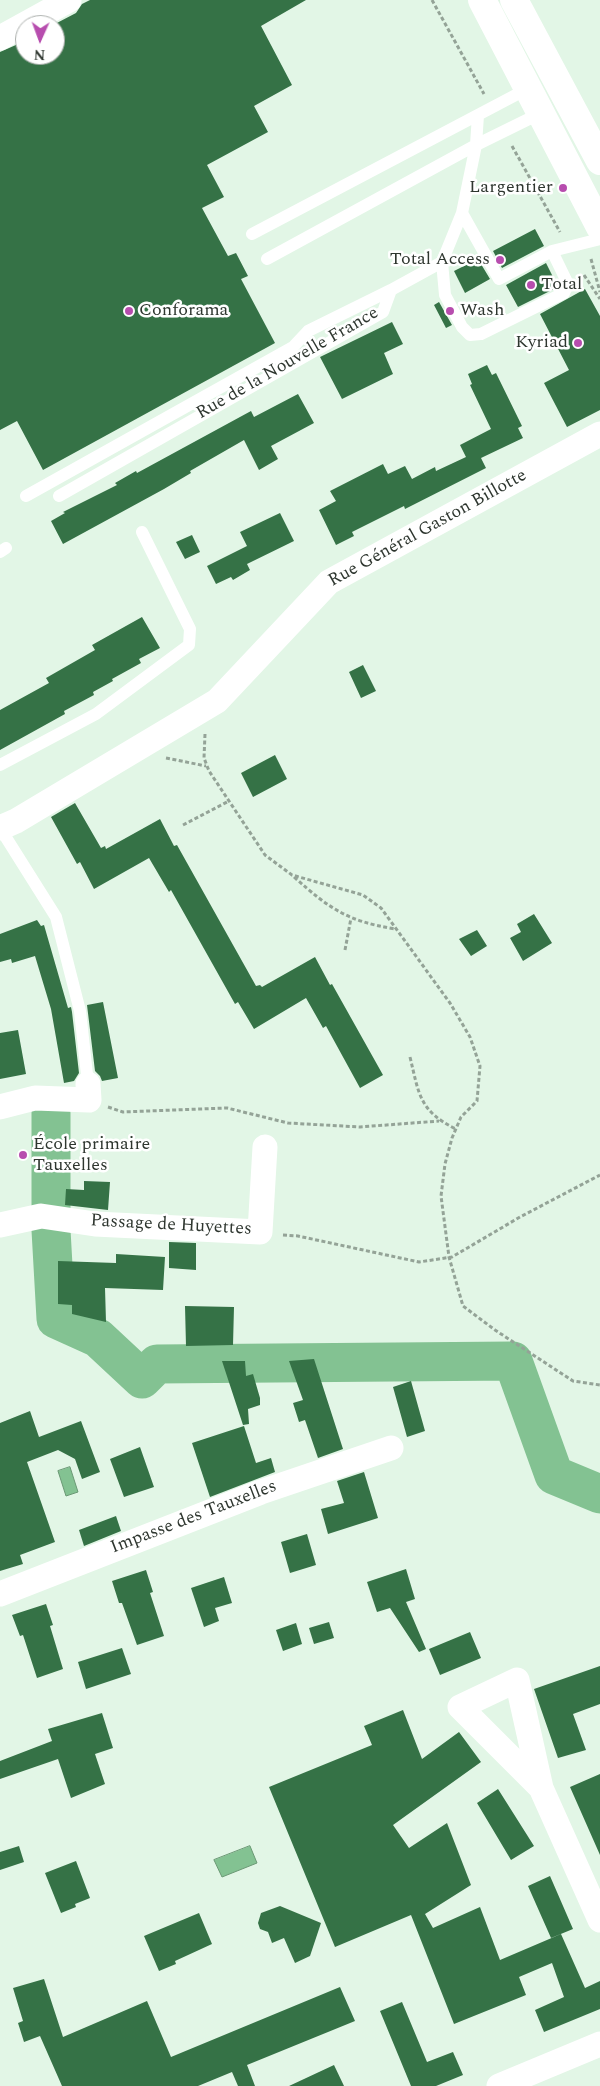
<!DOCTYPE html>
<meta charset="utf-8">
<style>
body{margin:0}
#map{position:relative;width:600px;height:2086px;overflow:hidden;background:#e2f6e6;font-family:Spectral,serif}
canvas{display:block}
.north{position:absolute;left:15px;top:15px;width:50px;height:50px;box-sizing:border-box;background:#fff;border:1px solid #abafac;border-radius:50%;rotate:182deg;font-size:14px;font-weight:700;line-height:20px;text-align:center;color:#2e362f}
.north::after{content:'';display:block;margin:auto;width:18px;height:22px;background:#b74dae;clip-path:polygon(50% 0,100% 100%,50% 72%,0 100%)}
</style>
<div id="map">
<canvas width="600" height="2086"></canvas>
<div class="north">N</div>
</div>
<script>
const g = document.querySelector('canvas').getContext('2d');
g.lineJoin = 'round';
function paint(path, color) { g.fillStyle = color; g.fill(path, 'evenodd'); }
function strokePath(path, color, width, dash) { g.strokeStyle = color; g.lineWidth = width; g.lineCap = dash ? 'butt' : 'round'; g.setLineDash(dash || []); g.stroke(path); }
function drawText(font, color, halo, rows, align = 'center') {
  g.font = font + ' Spectral,serif'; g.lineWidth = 5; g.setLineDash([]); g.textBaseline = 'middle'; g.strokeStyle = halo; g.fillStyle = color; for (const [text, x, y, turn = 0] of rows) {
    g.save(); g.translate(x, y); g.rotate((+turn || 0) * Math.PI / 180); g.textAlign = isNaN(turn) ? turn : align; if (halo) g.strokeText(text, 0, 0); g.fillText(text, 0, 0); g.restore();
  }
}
const water = new Path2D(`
 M 70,1467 L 78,1492 L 66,1496 L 58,1471 Z
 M 250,1846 L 257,1863 L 222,1877 L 214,1860 Z`);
paint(water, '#83c292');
strokePath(water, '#6a9874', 1);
strokePath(new Path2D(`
 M 51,1113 L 51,1230 L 56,1319 L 98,1338 L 142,1379 L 157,1364 L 513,1361 L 554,1475 L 600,1494`), '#83c292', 39);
paint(new Path2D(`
 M 90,0 L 306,0 L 261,26 L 292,85 L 254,106 L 268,132 L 207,165 L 224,197 L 202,208 L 228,256 L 236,253 L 248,276 L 241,279 L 275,343 L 43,470 L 17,421 L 0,430 L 0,52 L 25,41 L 25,55 L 55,55 L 55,25 L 53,25 L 76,13 L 82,4 Z
 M 535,229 L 544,246 L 502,268 L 493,251 Z
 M 478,259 L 490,279 L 465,293 L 454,271 Z
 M 546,263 L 558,287 L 518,307 L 506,285 Z
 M 585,289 L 600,316 L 600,410 L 567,427 L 544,383 L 569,370 L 540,314 Z
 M 439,302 L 452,325 L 446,328 L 434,305 Z
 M 392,322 L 403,344 L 384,353 L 393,374 L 342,399 L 320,357 Z
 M 487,365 L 492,375 L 496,373 L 522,426 L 518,428 L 523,438 L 481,458 L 486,468 L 405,509 L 404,506 L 352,532 L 354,536 L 336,545 L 319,510 L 336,501 L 330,491 L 383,464 L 388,474 L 405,466 L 412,479 L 435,467 L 436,471 L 466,457 L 460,445 L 491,429 L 470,385 L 472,384 L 468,374 Z
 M 298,394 L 314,423 L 271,446 L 278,459 L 259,470 L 244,440 L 190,471 L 191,473 L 164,489 L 63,544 L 51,521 L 65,513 L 63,512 L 117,485 L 115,483 L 136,471 L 137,473 L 251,411 L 254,417 Z
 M 280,513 L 294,541 L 247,564 L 250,570 L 233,580 L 231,577 L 216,584 L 207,566 L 247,546 L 240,532 Z
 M 192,535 L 200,552 L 185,559 L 176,542 Z
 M 142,617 L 160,648 L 139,659 L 141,663 L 112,679 L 113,681 L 93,692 L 94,695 L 64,711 L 65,714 L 0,750 L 0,710 L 49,683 L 46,678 L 95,650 L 92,645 Z
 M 363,665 L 376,691 L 361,698 L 349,672 Z
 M 275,755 L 287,779 L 253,797 L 241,773 Z
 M 75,803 L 101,848 L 105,846 L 106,849 L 160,819 L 174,846 L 177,845 L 256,986 L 260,985 L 262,987 L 315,957 L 330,985 L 332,984 L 383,1075 L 360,1088 L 326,1026 L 323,1028 L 306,998 L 254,1029 L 238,1002 L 235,1004 L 171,890 L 169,892 L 149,858 L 94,889 L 80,862 L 77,864 L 51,817 Z
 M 534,914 L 552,943 L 523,961 L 510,938 L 521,932 L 517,924 Z
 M 37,920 L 41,926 L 44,925 L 68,1008 L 71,1007 L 72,1012 L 79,1073 L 74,1081 L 64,1083 L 51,1009 L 35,956 L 12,963 L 11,959 L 0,962 L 0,934 Z
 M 477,930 L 487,946 L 471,956 L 459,939 Z
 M 103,1002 L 118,1078 L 102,1081 L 100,1076 L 95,1071 L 87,1005 Z
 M 18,1030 L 26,1074 L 0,1079 L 0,1033 Z
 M 84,1181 L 110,1182 L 108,1210 L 65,1205 L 66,1189 L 84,1190 Z
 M 169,1242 L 196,1243 L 196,1270 L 169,1268 Z
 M 116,1254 L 165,1257 L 163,1290 L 105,1288 L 106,1322 L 72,1314 L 72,1305 L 58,1304 L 58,1261 L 116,1263 Z
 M 185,1306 L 234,1307 L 233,1345 L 186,1346 Z
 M 314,1359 L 343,1449 L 318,1458 L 305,1420 L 299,1422 L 293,1403 L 303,1400 L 289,1361 Z
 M 222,1361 L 245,1361 L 246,1376 L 253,1374 L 260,1398 L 260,1405 L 248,1409 L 249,1424 L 243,1425 Z
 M 411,1381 L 425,1431 L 407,1437 L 393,1387 Z
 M 30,1411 L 39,1437 L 81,1421 L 100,1472 L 82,1479 L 75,1459 L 58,1450 L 27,1462 L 55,1542 L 20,1555 L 23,1564 L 0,1571 L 0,1423 Z
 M 244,1426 L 256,1463 L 271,1458 L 275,1472 L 210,1497 L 192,1443 Z
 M 140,1447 L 154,1487 L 124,1497 L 110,1459 Z
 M 364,1472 L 378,1518 L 328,1534 L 321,1509 L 344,1503 L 337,1481 Z
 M 116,1516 L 121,1531 L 84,1546 L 79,1530 Z
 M 307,1534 L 316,1565 L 290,1573 L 281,1542 Z
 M 406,1569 L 415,1599 L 406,1602 L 426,1649 L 419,1652 L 390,1608 L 377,1612 L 367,1582 Z
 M 146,1570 L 153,1592 L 150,1593 L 164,1636 L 137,1645 L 122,1603 L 119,1603 L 112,1581 Z
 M 224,1577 L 232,1603 L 215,1608 L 219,1621 L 204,1627 L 191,1588 Z
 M 46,1604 L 53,1625 L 50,1626 L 63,1669 L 37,1678 L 23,1635 L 20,1636 L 12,1615 Z
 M 329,1622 L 334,1638 L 314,1644 L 309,1628 Z
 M 296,1623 L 302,1644 L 283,1651 L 276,1630 Z
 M 470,1632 L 481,1658 L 440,1675 L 429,1649 Z
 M 122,1648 L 131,1674 L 86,1689 L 78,1662 Z
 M 600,1666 L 600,1704 L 573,1714 L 586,1750 L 558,1758 L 534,1689 Z
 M 403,1710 L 422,1759 L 459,1732 L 481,1762 L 393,1825 L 409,1848 L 447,1823 L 471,1885 L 425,1914 L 433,1928 L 480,1907 L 500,1960 L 561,1934 L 585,1988 L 600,1981 L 600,2009 L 544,2032 L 535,2010 L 564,1997 L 552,1963 L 519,1977 L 526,1995 L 454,2024 L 411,1915 L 335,1947 L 269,1787 L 372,1745 L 364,1726 Z
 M 102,1713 L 113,1748 L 95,1754 L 105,1784 L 71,1798 L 58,1759 L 0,1779 L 0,1761 L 52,1741 L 48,1729 Z
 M 600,1774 L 600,1855 L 570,1787 Z
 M 498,1789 L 534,1846 L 511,1860 L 477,1803 Z
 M 19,1846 L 24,1862 L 0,1870 L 0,1852 Z
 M 76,1861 L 90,1898 L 75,1904 L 76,1907 L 61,1913 L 45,1873 Z
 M 550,1876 L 573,1929 L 551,1938 L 528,1886 Z
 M 280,1906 L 321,1923 L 310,1956 L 295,1963 L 284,1938 L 272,1943 L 268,1932 L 260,1929 L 258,1923 L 261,1913 Z
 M 199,1913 L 212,1944 L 175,1961 L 176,1964 L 159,1971 L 144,1936 Z
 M 44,1979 L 63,2037 L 147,2001 L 171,2057 L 340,1987 L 355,2021 L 247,2065 L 255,2086 L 238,2086 L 232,2072 L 198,2086 L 62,2086 L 40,2036 L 24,2042 L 18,2023 L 23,2021 L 13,1988 Z
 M 402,2002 L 427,2062 L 453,2052 L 463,2075 L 436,2086 L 411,2086 L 380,2011 Z
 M 334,2065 L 344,2086 L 289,2086 Z`), '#357246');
strokePath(new Path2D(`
 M 432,0 L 484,94
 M 512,146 L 560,232
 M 591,259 L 600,292
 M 584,275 L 600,299
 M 205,734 L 204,758 L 209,771 L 265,855 L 292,875 L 363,895 L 381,908 L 450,1003 L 470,1037 L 480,1066 L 477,1101 L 461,1117 L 452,1138 L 445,1164 L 441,1196 L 449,1257 L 463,1306 L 495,1330 L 573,1381 L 600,1385
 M 166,758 L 206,766
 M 183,825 L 229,801
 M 294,877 C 330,909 347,921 395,929
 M 345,950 L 351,918
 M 410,1057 C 419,1094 419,1111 456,1129
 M 108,1107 L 123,1112 L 227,1108 L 288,1123 L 360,1127 L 439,1121
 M 283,1235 L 298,1236 L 419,1262 L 452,1257 L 520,1217 L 600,1175`), '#94a397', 3, [4, 2.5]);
strokePath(new Path2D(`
 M 462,213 L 499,279 L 552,251 L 600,239
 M 252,234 L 529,88
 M 267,259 L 476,145 L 541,113
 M 442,262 L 445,295 L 462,327 L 470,335 L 481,334 L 564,293 L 568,284 L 552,251
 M 26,496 L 293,347 L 308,331 L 391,290
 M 59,496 L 383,312 L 391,290 L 442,262 L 462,213 L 476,145 L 478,115
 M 0,552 L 6,548
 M 0,765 L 96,714 L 189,645 L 190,629 L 142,532
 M 0,828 L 56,917 L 80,1011 L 88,1084`), '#fff', 12);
strokePath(new Path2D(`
 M 0,38 L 69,0
 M 0,828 L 16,821 L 217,701 L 329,582 L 600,434
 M 0,1107 L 35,1098 L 89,1100 L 88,1084
 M 0,1225 L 41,1216 L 95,1224 L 260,1232 L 265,1147
 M 0,1594 L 261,1492 L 391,1448
 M 541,1788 L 460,1707 L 517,1680 L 541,1788 L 600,1920
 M 499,2086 L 600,2044`), '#fff', 25);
strokePath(new Path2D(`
 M 482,0 L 600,227
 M 514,0 L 600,161`), '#fff', 28);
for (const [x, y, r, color] of [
 [563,188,5,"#b74dae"],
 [500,260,5,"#b74dae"],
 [531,285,5,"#b74dae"],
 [129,311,5,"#b74dae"],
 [450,311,5,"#b74dae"],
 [578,343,5,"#b74dae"],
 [23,1155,5,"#b74dae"]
]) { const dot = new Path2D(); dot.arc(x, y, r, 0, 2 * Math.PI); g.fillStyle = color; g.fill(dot); strokePath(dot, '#fff', 2); }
drawText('18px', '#2e362f', '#fff', [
 ["Largentier",553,188,"right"],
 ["Total Access",490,260,"right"],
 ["Total",541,285],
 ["Conforama",139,311],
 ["Wash",460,311],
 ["Kyriad",568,343,"right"],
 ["École primaire",33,1145],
 ["Tauxelles",33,1166]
], 'left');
drawText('18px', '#2e362f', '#fff', [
 ["Rue de la Nouvelle France",288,364,-30],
 ["Rue Général Gaston Billotte",428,529,-29],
 ["Passage de Huyettes",171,1226,3],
 ["Impasse des Tauxelles",194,1518,-21]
]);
</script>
